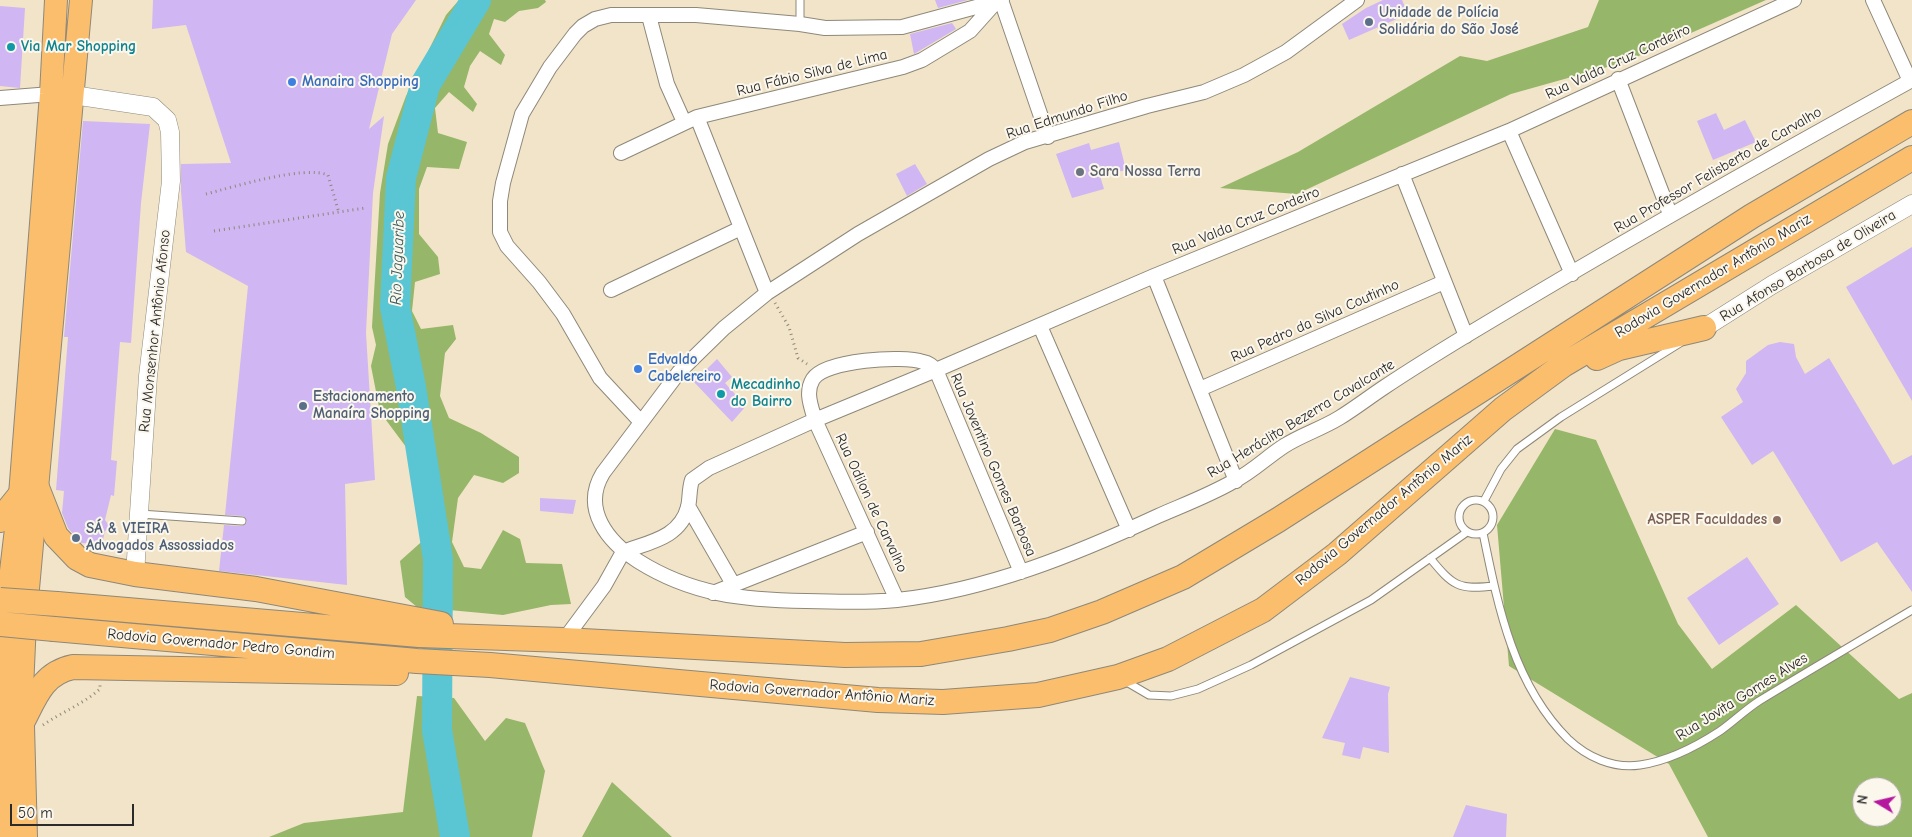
<!DOCTYPE html>
<meta charset="utf-8">
<style>
body{margin:0}
#map{position:relative;width:1912px;height:837px;overflow:hidden;background:#f2e4c8;font-family:"Comic Neue",sans-serif}
canvas{display:block}
.north{position:absolute;left:1852px;top:777px;width:50px;height:50px;box-sizing:border-box;background:#fbf7ec;border:1px solid #a8a59f;border-radius:50%;rotate:279deg;font-size:14px;font-weight:700;line-height:20px;text-align:center;color:#2b2b2b}
.north::after{content:'';display:block;margin:auto;width:18px;height:22px;background:#b5179e;clip-path:polygon(50% 0,100% 100%,50% 72%,0 100%)}
.scale{position:absolute;left:10px;top:804px;width:124px;height:22px;box-sizing:border-box;border:2px solid #2b2b2b;border-top:0;padding-left:6px;font-size:15px;line-height:18px;white-space:nowrap;color:#2b2b2b;-webkit-text-stroke:4px #fbf7ec;paint-order:stroke}
</style>
<div id="map">
<canvas width="1912" height="837"></canvas>
<div class="north">N</div>
<div class="scale">50 m</div>
</div>
<script>
const g = document.querySelector('canvas').getContext('2d');
g.lineJoin = 'round';
function paint(path, color) { g.fillStyle = color; g.fill(path, 'evenodd'); }
function strokePath(path, color, width, dash) { g.strokeStyle = color; g.lineWidth = width; g.lineCap = dash ? 'butt' : 'round'; g.setLineDash(dash || []); g.stroke(path); }
function drawText(font, color, halo, rows, align = 'center') {
  g.font = font + ' "Comic Neue",sans-serif'; g.lineWidth = 4; g.setLineDash([]); g.textBaseline = 'middle'; g.strokeStyle = halo; g.fillStyle = color; for (const [text, x, y, turn = 0] of rows) {
    g.save(); g.translate(x, y); g.rotate((+turn || 0) * Math.PI / 180); g.textAlign = isNaN(turn) ? turn : align; if (halo) g.strokeText(text, 0, 0); g.fillText(text, 0, 0); g.restore();
  }
}
paint(new Path2D(`
 M 459,0 L 545,0 L 546,2 L 538,8 L 519,11 L 505,22 L 494,19 L 489,34 L 505,55 L 501,65 L 480,51 L 470,66 L 464,87 L 477,104 L 473,112 L 449,92 L 435,108 L 438,133 L 467,142 L 459,169 L 427,167 L 419,189 L 419,234 L 438,257 L 440,274 L 415,282 L 412,311 L 421,329 L 453,325 L 456,339 L 445,353 L 440,396 L 449,418 L 481,433 L 519,457 L 519,473 L 503,483 L 474,475 L 458,498 L 452,542 L 464,567 L 481,569 L 503,530 L 520,539 L 526,563 L 562,564 L 571,604 L 551,605 L 503,615 L 417,607 L 405,597 L 400,561 L 428,536 L 415,459 L 380,412 L 371,366 L 376,345 L 372,327 L 380,193 L 388,144 L 406,96 L 446,15 Z
 M 1599,0 L 1766,0 L 1625,62 L 1511,94 L 1297,194 L 1220,188 L 1298,152 L 1460,56 L 1487,61 L 1588,27 Z
 M 1555,429 L 1596,440 L 1678,624 L 1712,669 L 1796,605 L 1899,699 L 1912,693 L 1912,837 L 1708,837 L 1669,764 L 1509,666 L 1497,525 ZM 1862,787 L 1892,787 L 1892,817 L 1862,817 Z
 M 417,696 L 454,698 L 485,741 L 506,718 L 525,723 L 545,771 L 532,837 L 269,837 L 304,823 L 403,812 Z
 M 612,782 L 672,837 L 582,837 Z`), '#96b669');
strokePath(new Path2D(`
 M 455,837 L 437,730 L 438,559 L 411,387 L 395,307 L 401,178 L 425,85 L 476,0`), '#5ac6d3', 30);
paint(new Path2D(`
 M 153,0 L 416,0 L 392,34 L 369,129 L 384,116 L 373,193 L 366,333 L 375,480 L 345,484 L 347,585 L 219,571 L 224,525 L 242,526 L 247,522 L 243,516 L 225,515 L 248,286 L 186,252 L 181,191 L 181,164 L 231,163 L 186,25 L 152,29 Z
 M 935,0 L 968,0 L 938,8 Z
 M 1383,0 L 1402,0 L 1408,14 L 1349,40 L 1342,24 L 1366,8 Z
 M 0,6 L 25,8 L 20,88 L 0,86 Z
 M 952,23 L 956,29 L 914,54 L 910,34 Z
 M 1716,113 L 1724,130 L 1745,120 L 1756,142 L 1713,160 L 1697,121 Z
 M 83,121 L 150,124 L 141,203 L 131,343 L 120,342 L 111,460 L 117,461 L 114,496 L 111,495 L 105,520 L 110,527 L 105,531 L 102,544 L 81,543 L 68,528 L 62,513 L 64,491 L 56,490 L 68,337 L 64,337 Z
 M 1119,142 L 1126,170 L 1100,176 L 1104,189 L 1072,198 L 1056,154 L 1089,143 L 1091,150 Z
 M 915,164 L 927,184 L 907,196 L 896,174 Z
 M 1912,247 L 1912,401 L 1846,287 Z
 M 1780,342 L 1794,344 L 1796,357 L 1805,374 L 1829,358 L 1893,465 L 1912,455 L 1912,592 L 1877,542 L 1841,562 L 1773,451 L 1752,465 L 1721,417 L 1743,402 L 1736,389 L 1746,373 L 1746,361 L 1768,345 Z
 M 717,359 L 732,377 L 725,383 L 746,406 L 732,422 L 694,382 Z
 M 540,498 L 576,500 L 573,514 L 540,511 Z
 M 1747,557 L 1779,604 L 1719,645 L 1687,598 Z
 M 1350,677 L 1390,687 L 1388,694 L 1389,753 L 1363,747 L 1360,759 L 1342,755 L 1345,743 L 1322,738 Z
 M 1466,805 L 1507,814 L 1506,837 L 1453,837 Z`), '#d0b6f3');
const service = new Path2D(`
 M 800,24 L 800,0
 M1459 517a17 17 0 1 1 34 0a17 17 0 1 1-34 0Z
 M 1484,501 L 1501,469 L 1517,449 L 1561,417 L 1680,343
 M 140,514 L 242,521
 M 1483,533 C 1498,606 1513,684 1568,739 C 1587,757 1613,769 1640,765 C 1668,761 1697,746 1720,731 C 1733,722 1745,710 1759,701 C 1810,670 1861,640 1912,610
 M 1430,558 C 1453,586 1458,590 1494,586
 M 1125,681 L 1149,695 L 1171,696 L 1198,689 L 1251,665 L 1371,600 L 1467,532`);
const minor = new Path2D(`
 M 1001,0 L 1048,137
 M 1357,0 L 1286,52 L 1244,75 L 1204,92 L 1147,106 L 1025,142 L 989,159 L 858,234 L 767,293 L 724,328 L 679,372 L 603,473 C 581,509 608,542 638,561 C 692,595 744,600 806,601 C 836,602 868,603 897,600 C 988,590 1076,554 1158,516 C 1183,505 1210,495 1234,481 C 1252,472 1267,457 1284,446 C 1301,435 1321,429 1339,418 C 1354,409 1368,398 1383,388 C 1410,370 1439,352 1467,335 C 1613,247 1761,163 1910,81 L 1873,0
 M 649,16 L 667,84 L 684,122
 M 1618,79 L 1670,214
 M 0,98 L 51,94
 M 697,117 L 767,293
 M 1509,131 L 1572,274
 M 621,153 L 697,117 L 903,67 L 922,60 L 970,31 L 996,2
 M 1402,174 L 1466,336
 M 1154,276 L 1236,481
 M 611,290 L 741,228
 M 1040,326 L 1129,530
 M 1200,389 L 1444,282
 M 640,421 L 600,378 L 563,314 L 539,282 L 507,246 L 500,232 L 500,201 L 503,183 L 522,114 L 550,67 L 575,34 L 583,26 L 595,19 L 611,15 L 696,15 L 800,24 L 825,28 L 902,27 L 1002,0
 M 688,506 L 733,584
 M 623,552 C 649,542 680,538 688,507 C 690,499 689,489 692,480 L 709,468 L 815,420 L 936,370 L 1154,276 L 1509,131 L 1794,0
 M 713,593 L 867,532
 M 897,600 L 815,420 C 811,406 805,392 813,379 C 825,360 903,355 923,362 C 929,363 932,366 936,370 L 1021,572
 M 564,640 L 604,586 L 623,552`);
const tertiary = new Path2D(`
 M 73,95 L 153,107 L 167,120 L 170,132 L 171,181 L 148,376 L 135,574
 M 1704,328 L 1772,285 L 1912,204`);
const primary = new Path2D(`
 M 4,837 L 3,665 L 9,588 L 20,495 L 51,94 L 56,0
 M 26,837 L 22,689 L 25,622 L 81,0`);
const trunk = new Path2D(`
 M 1597,358 L 1619,348 L 1704,328
 M 36,485 L 56,536 L 77,558 L 90,565 L 135,574 L 256,589 L 441,624
 M 0,520 L 20,495
 M 57,604 L 419,635 L 564,640 L 845,655 L 921,654 L 1008,639 L 1050,630 L 1102,612 L 1183,577 L 1278,520 L 1752,216 L 1912,122
 M 54,629 L 417,661 L 490,665 L 878,700 L 943,702 L 1038,695 L 1118,677 L 1168,659 L 1263,610 L 1337,554 L 1503,409 L 1563,365 L 1912,158
 M 24,719 C 36,695 44,673 73,667 L 396,673`);
strokePath(service, '#8e887a', 9);
strokePath(minor, '#8e887a', 16);
strokePath(tertiary, '#8e887a', 19);
strokePath(primary, '#8e887a', 24);
strokePath(trunk, '#8e887a', 26);
strokePath(new Path2D(`
 M 206,194 C 233,187 304,165 328,175 L 339,213
 M 214,231 L 365,208
 M 775,303 L 789,327 L 798,358 L 807,364
 M 43,725 C 62,712 83,704 100,689 L 100,685`), '#8e887a', 3, [1, 4]);
strokePath(service, '#fff', 7);
strokePath(minor, '#fff', 14);
strokePath(tertiary, '#fff', 18);
strokePath(primary, '#fabe6d', 22);
strokePath(trunk, '#fabe6d', 24);
const trunkBridge = new Path2D(`
 M 0,600 L 57,604
 M 0,624 L 54,629`);
strokePath(trunkBridge, '#8e887a', 26, []);
strokePath(trunkBridge, '#fabe6d', 24);
for (const [x, y, r, color] of [
 [1369,22,5,"#5c6f8a"],
 [11,47,5,"#0f9aa8"],
 [292,82,5,"#3f7fe0"],
 [1080,172,5,"#6b7280"],
 [638,369,5,"#3f7fe0"],
 [721,394,5,"#0f9aa8"],
 [303,406,5,"#5c6f8a"],
 [1777,520,5,"#8d6e63"],
 [76,538,5,"#5c6f8a"]
]) { const dot = new Path2D(); dot.arc(x, y, r, 0, 2 * Math.PI); g.fillStyle = color; g.fill(dot); strokePath(dot, '#fbf7ec', 2); }
drawText('bold 15px', '#4e5e75', '#fbf7ec', [
 ["Unidade de Polícia",1379,13],
 ["Solidária do São José",1379,30],
 ["Estacionamento",313,397],
 ["Manaíra Shopping",313,414],
 ["SÁ & VIEIRA",86,529],
 ["Advogados Assossiados",86,546]
], 'left');
drawText('bold 15px', '#0d838f', '#fbf7ec', [
 ["Via Mar Shopping",21,47],
 ["Mecadinho",731,385],
 ["do Bairro",731,402]
], 'left');
drawText('15px', '#2b2b2b', '#fbf7ec', [
 ["Rua Valda Cruz Cordeiro",1618,62,-25],
 ["Rua Fábio Silva de Lima",812,73,-14],
 ["Rua Edmundo Filho",1067,115,-18],
 ["Rua Professor Felisberto de Carvalho",1718,170,-30],
 ["Rua Valda Cruz Cordeiro",1246,221,-22],
 ["Rua Afonso Barbosa de Oliveira",1808,266,-31],
 ["Rodovia Governador Antônio Mariz",1713,276,-31],
 ["Rua Pedro da Silva Coutinho",1315,321,-24],
 ["Rua Monsenhor Antônio Afonso",155,331,-84],
 ["Rua Heráclito Bezerra Cavalcante",1301,419,-31],
 ["Rua Joventino Gomes Barbosa",993,465,67],
 ["Rua Odilon de Carvalho",871,503,65],
 ["Rodovia Governador Antônio Mariz",1384,510,-40],
 ["Rodovia Governador Pedro Gondim",221,644,5],
 ["Rodovia Governador Antônio Mariz",822,693,4],
 ["Rua Jovita Gomes Alves",1742,697,-32]
]);
drawText('bold 15px', '#366cbe', '#fbf7ec', [
 ["Manaira Shopping",302,82],
 ["Edvaldo",648,360],
 ["Cabelereiro",648,377]
], 'left');
drawText('bold 15px', '#5b616d', '#fbf7ec', [
 ["Sara Nossa Terra",1090,172]
], 'left');
drawText('bold 15px', '#785e54', '#fbf7ec', [
 ["ASPER Faculdades",1767,520]
], 'right');
drawText('italic 16px', '#395a5d', '#fbf7ec', [
 ["Rio Jaguaribe",398,258,-88]
]);
</script>
